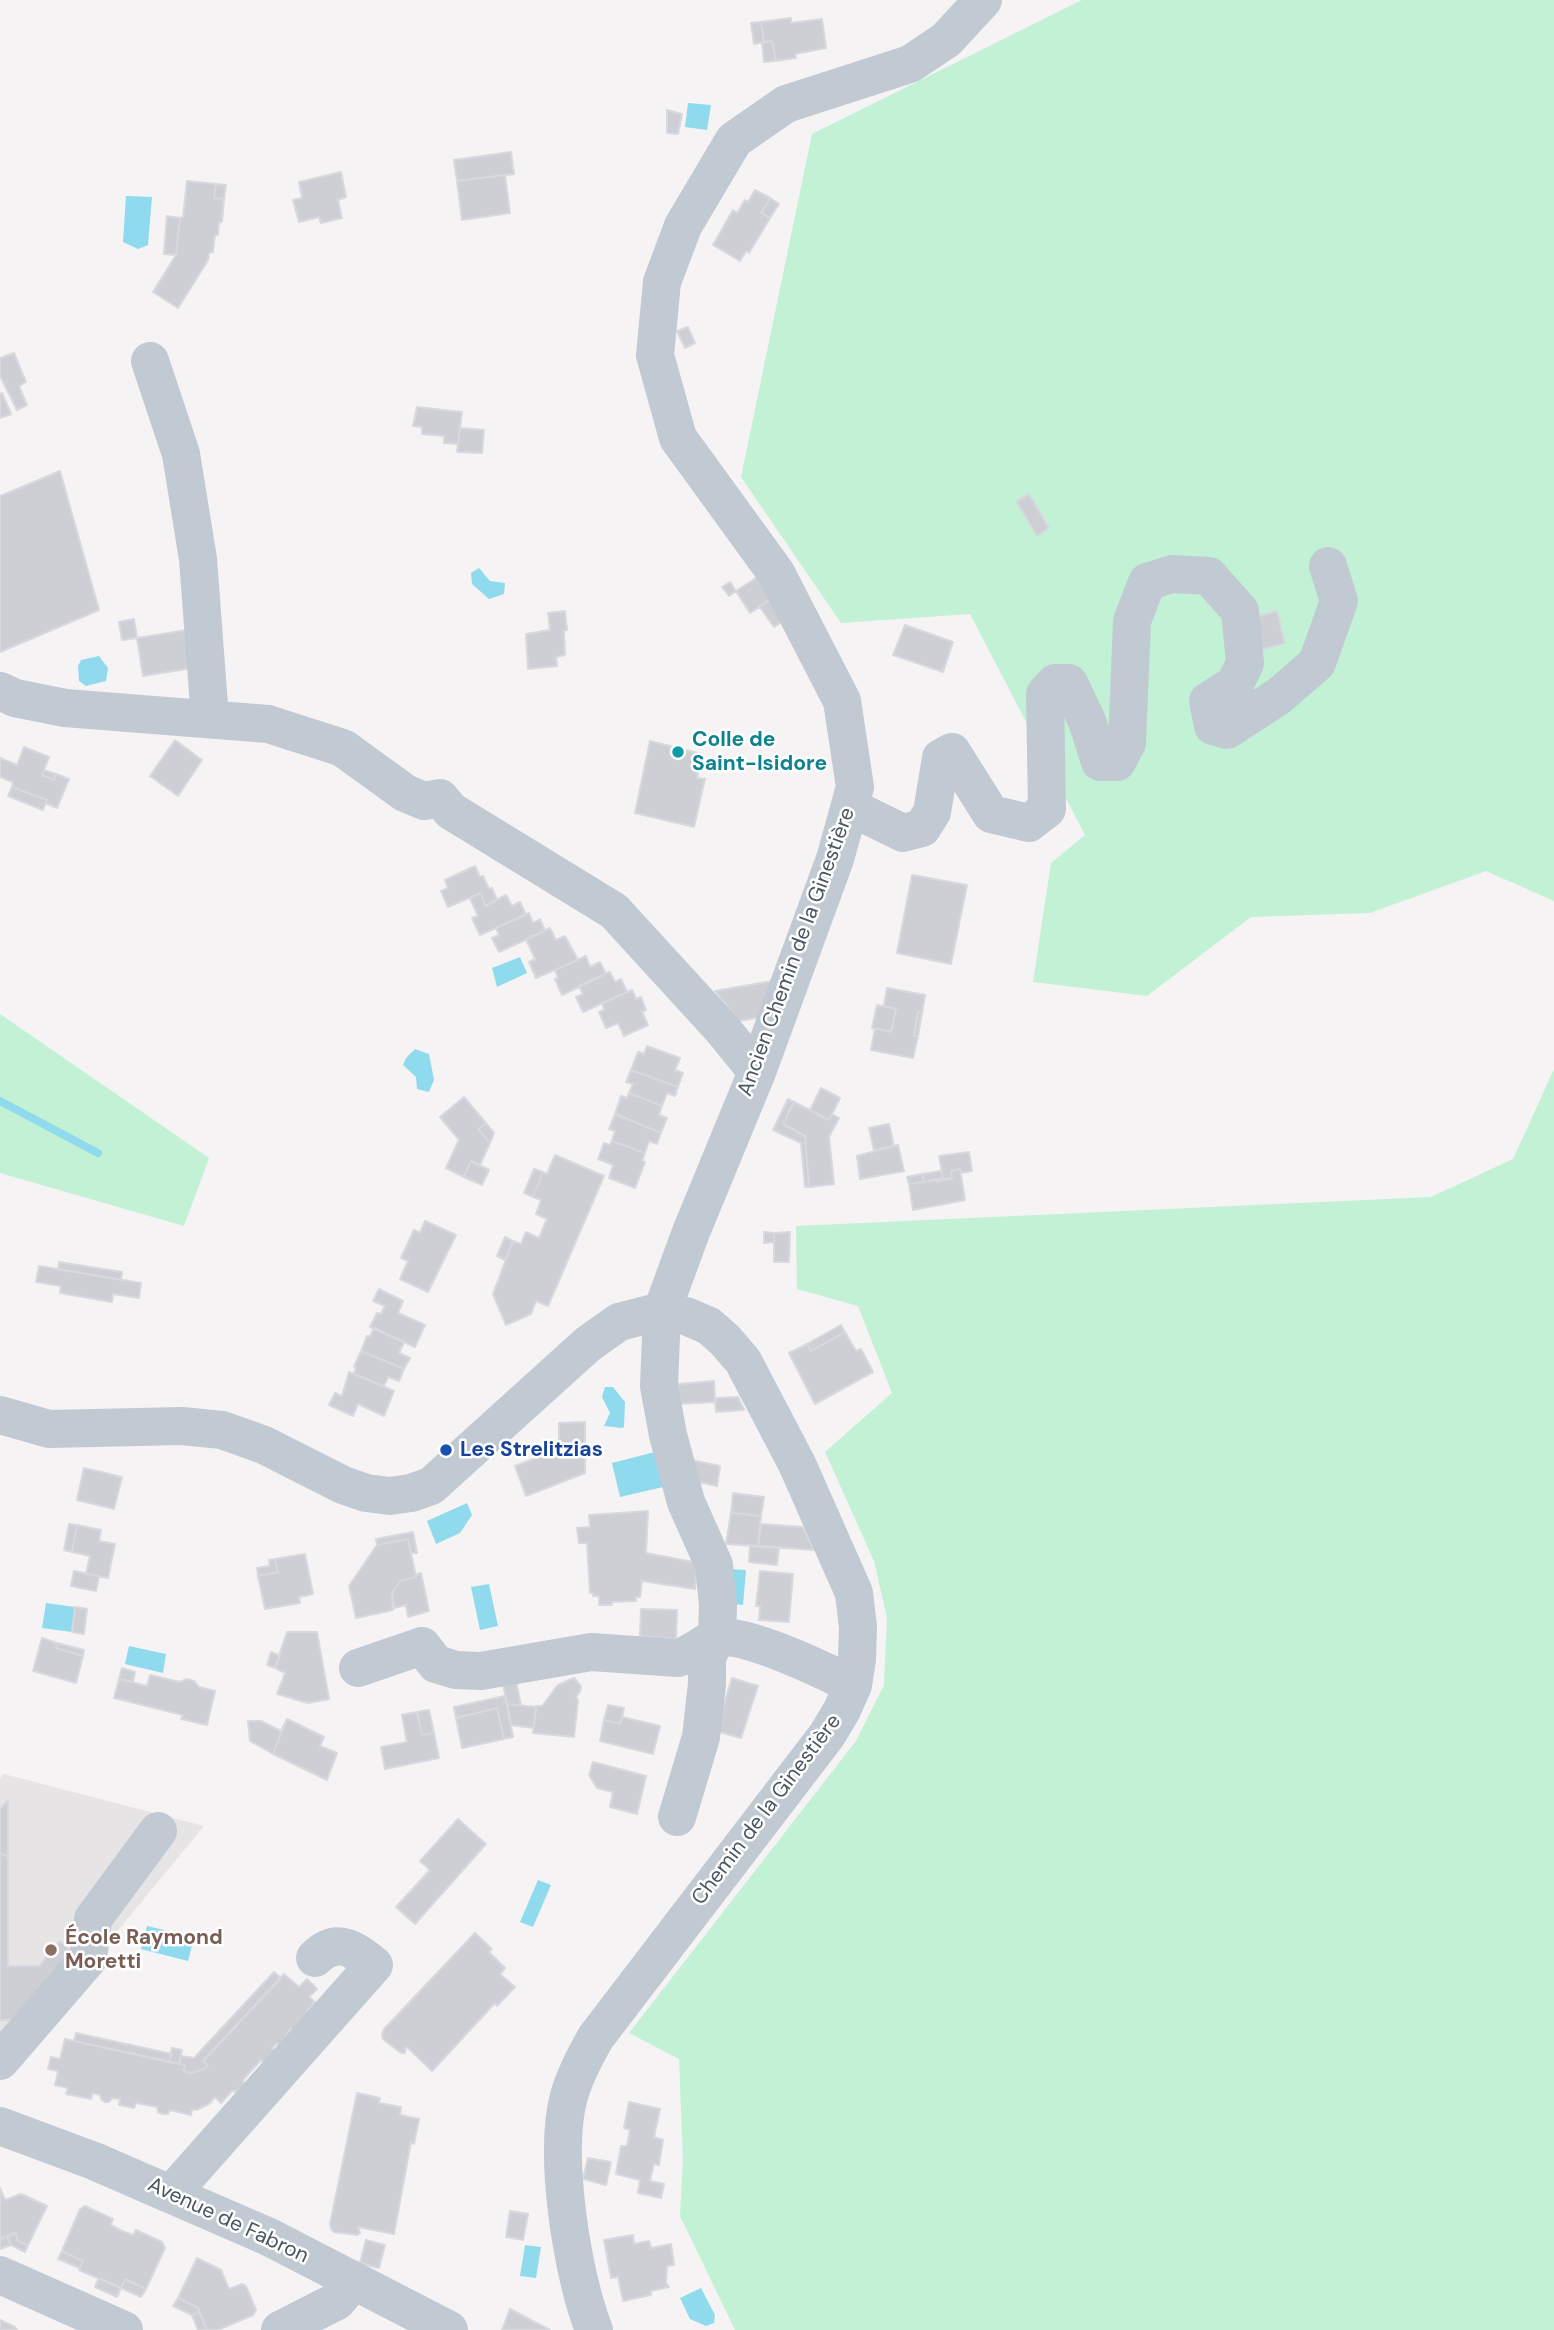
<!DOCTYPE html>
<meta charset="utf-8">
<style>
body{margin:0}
canvas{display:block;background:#f5f3f3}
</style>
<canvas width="1554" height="2330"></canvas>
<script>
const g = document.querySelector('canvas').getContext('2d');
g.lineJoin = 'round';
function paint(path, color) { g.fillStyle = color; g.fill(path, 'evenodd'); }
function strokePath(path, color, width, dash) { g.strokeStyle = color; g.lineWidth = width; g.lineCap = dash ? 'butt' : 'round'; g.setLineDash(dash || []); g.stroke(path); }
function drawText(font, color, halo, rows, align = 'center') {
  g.font = font + ' "DM Sans",sans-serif'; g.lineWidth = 5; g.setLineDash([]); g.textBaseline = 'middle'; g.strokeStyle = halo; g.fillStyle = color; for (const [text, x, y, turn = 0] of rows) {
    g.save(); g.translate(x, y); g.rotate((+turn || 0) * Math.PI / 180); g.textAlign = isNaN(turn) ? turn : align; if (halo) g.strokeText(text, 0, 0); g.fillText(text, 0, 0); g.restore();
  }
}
paint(new Path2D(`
 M 4,1774 L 204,1826 L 0,2074 L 0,1778 Z`), '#e6e4e5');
paint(new Path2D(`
 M 1082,0 L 1554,0 L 1554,901 L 1486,871 L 1370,913 L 1251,917 L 1147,996 L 1033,982 L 1051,863 L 1085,835 L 970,614 L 841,623 L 741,477 L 812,134 Z
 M 0,1014 L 209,1158 L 184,1226 L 0,1173 Z
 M 1554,1069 L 1554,2330 L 735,2330 L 680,2216 L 683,2160 L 679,2059 L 629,2033 L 856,1741 L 884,1685 L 887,1618 L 874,1561 L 825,1452 L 892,1393 L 858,1306 L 797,1289 L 796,1226 L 1431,1197 L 1513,1159 Z`), '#c3f1d5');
paint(new Path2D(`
 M 688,103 L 711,105 L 707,130 L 685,127 Z
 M 126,196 L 152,197 L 148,245 L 138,249 L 123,242 Z
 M 479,568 L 490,581 L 505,583 L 504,594 L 489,599 L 472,584 L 471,573 Z
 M 99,656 L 108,668 L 106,681 L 86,686 L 79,681 L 78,666 L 81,660 Z
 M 520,957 L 527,973 L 497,987 L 492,968 Z
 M 415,1049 L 429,1054 L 434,1080 L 429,1092 L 417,1089 L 416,1077 L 403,1065 L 406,1058 Z
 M 605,1387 L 613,1387 L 625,1402 L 624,1427 L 622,1428 L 604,1426 L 610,1413 L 602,1397 Z
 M 655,1452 L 663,1487 L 620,1497 L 612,1463 Z
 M 467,1503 L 472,1515 L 460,1533 L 436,1544 L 427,1521 Z
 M 729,1569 L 746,1570 L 743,1605 L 726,1603 Z
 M 489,1584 L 498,1626 L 480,1630 L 471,1587 Z
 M 46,1603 L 75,1607 L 72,1632 L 42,1628 Z
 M 129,1646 L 166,1654 L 163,1673 L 125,1664 Z
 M 538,1880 L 551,1885 L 533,1927 L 520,1922 Z
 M 147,1926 L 194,1937 L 188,1961 L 141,1949 Z
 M 525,2245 L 541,2247 L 536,2278 L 520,2276 Z
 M 701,2288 L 715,2315 L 714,2323 L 706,2326 L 690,2319 L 680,2298 Z`), '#90daee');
strokePath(new Path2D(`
 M 0,1101 L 98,1153`), '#90daee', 8);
const building = new Path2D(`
 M 791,18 L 791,23 L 822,19 L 826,48 L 795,54 L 796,58 L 776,61 L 772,41 L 764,42 L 761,22 Z
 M 761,22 L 764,42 L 754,44 L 751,23 Z
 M 772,41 L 776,61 L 764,62 L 762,43 Z
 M 667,110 L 682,114 L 678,134 L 667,133 Z
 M 511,152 L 514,174 L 457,181 L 454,160 Z
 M 341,172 L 346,197 L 338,200 L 342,218 L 321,223 L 319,217 L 299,222 L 293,200 L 302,198 L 299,182 Z
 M 505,175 L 510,213 L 462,220 L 457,181 Z
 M 187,181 L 216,184 L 214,198 L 224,199 L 222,222 L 219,222 L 218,235 L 215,235 L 213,252 L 209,253 L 208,260 L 178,308 L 153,292 L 176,255 L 180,218 L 183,217 Z
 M 216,184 L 226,185 L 224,199 L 214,198 Z
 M 755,190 L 770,198 L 761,213 L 770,218 L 749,253 L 746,251 L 740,261 L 713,245 L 733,210 L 737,213 L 745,200 L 748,202 Z
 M 770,198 L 779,204 L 770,218 L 761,213 Z
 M 167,216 L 180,218 L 176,255 L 164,254 Z
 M 688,327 L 695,343 L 685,348 L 677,331 Z
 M 14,353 L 26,382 L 19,386 L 27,405 L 17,410 L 0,376 L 0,358 Z
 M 2,393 L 11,414 L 0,418 L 0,394 Z
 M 417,407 L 462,412 L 458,444 L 444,443 L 444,436 L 422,434 L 422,427 L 413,426 Z
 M 460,428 L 484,430 L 482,453 L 457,452 Z
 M 60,471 L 99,610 L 0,652 L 0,496 Z
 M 1029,494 L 1049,528 L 1037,536 L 1016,501 Z
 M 759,576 L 773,598 L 750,613 L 736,591 Z
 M 730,582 L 736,591 L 729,596 L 722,587 Z
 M 773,598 L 788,618 L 774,627 L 759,606 Z
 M 565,611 L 567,630 L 564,631 L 565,655 L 556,657 L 557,666 L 528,669 L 526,634 L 550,630 L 548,613 Z
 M 1277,611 L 1285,643 L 1258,651 L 1249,619 Z
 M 134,619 L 137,638 L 122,640 L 119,622 Z
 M 905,625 L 953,642 L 943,672 L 893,655 Z
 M 187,630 L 193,668 L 143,676 L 137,638 Z
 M 175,740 L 202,760 L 178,796 L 150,776 Z
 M 650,741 L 702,754 L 697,778 L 705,779 L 694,827 L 635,813 Z
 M 24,747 L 49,757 L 42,775 L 54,780 L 56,774 L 69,779 L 57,808 L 45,803 L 47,800 L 12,787 L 13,782 L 0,777 L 0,758 L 17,765 Z
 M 44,770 L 56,774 L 54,780 L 42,775 Z
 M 12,787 L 47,800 L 43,810 L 8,796 Z
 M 475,866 L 480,877 L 483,876 L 489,889 L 492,888 L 497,900 L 485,906 L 481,893 L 448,907 L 441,891 L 448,888 L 445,880 Z
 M 912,875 L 967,885 L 951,964 L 897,953 Z
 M 481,893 L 485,906 L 506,895 L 512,906 L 520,902 L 526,915 L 480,935 L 472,918 L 478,916 L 470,898 Z
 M 529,913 L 533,923 L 540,919 L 545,931 L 499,952 L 492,938 L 499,935 L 496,928 Z
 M 550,928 L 556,940 L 565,936 L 578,960 L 536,978 L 529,962 L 535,959 L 526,939 Z
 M 586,956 L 590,967 L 600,962 L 606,974 L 562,995 L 555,979 L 558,978 L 555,970 Z
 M 610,972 L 615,982 L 621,979 L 627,992 L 583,1012 L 576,997 L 583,994 L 579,986 Z
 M 784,979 L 777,1014 L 739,1021 L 715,991 Z
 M 887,988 L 925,995 L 922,1013 L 918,1012 L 914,1036 L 918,1036 L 913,1058 L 871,1050 L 875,1028 L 891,1032 L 896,1009 L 884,1006 Z
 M 632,990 L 636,999 L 641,997 L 646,1010 L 642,1012 L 648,1025 L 624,1036 L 618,1023 L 606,1028 L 599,1012 L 604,1010 L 602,1003 Z
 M 877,1005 L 896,1009 L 891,1032 L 872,1028 Z
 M 918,1012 L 922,1013 L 918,1036 L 914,1036 Z
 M 647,1046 L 680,1058 L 675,1070 L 683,1073 L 678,1087 L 631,1070 L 638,1052 L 644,1054 Z
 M 631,1070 L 678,1087 L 675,1096 L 667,1093 L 662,1106 L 629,1093 L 633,1084 L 626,1082 Z
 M 821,1088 L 840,1098 L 829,1120 L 810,1110 Z
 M 629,1093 L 662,1106 L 659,1115 L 667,1118 L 661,1133 L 615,1114 L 621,1096 L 627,1098 Z
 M 464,1097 L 486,1123 L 478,1129 L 490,1143 L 480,1165 L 471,1161 L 464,1177 L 446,1168 L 459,1140 L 440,1117 Z
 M 788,1099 L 794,1102 L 783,1124 L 805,1136 L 809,1187 L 805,1187 L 801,1143 L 773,1130 Z
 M 794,1102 L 829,1120 L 832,1114 L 839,1118 L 829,1137 L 834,1184 L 809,1187 L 805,1136 L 783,1124 Z
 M 615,1114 L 661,1133 L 657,1144 L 649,1141 L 645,1153 L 612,1141 L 615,1131 L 609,1129 Z
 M 486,1123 L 494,1133 L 490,1143 L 478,1129 Z
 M 889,1124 L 894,1146 L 874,1150 L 869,1128 Z
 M 612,1141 L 645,1153 L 642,1161 L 645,1162 L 635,1188 L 609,1178 L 613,1165 L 598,1159 L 604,1143 L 610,1145 Z
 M 898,1145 L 904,1171 L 860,1179 L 857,1156 Z
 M 969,1152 L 972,1171 L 961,1173 L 960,1169 L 956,1170 L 951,1171 L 952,1178 L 937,1182 L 936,1180 L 943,1178 L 939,1156 Z
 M 555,1155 L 604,1176 L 548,1306 L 536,1301 L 531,1314 L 506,1325 L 493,1294 L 513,1241 L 521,1244 L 526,1232 L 539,1238 L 547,1219 L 536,1214 L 541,1200 L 533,1197 L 543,1172 L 547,1174 Z
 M 471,1161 L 489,1170 L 482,1185 L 464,1177 Z
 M 534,1169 L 543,1172 L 533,1197 L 524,1193 Z
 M 960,1169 L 965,1200 L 913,1210 L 909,1184 L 952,1178 L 951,1171 Z
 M 941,1171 L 943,1178 L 924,1182 L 922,1174 Z
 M 922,1174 L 924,1182 L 909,1184 L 907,1177 Z
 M 425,1221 L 456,1235 L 428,1292 L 400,1279 L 408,1261 L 401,1258 L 414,1230 L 420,1233 Z
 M 764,1232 L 774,1233 L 774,1242 L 764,1243 Z
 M 790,1232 L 789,1262 L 774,1262 L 774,1233 Z
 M 505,1237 L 513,1241 L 505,1260 L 497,1256 Z
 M 59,1262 L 122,1272 L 121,1280 L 58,1269 Z
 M 39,1266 L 141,1283 L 139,1298 L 113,1294 L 112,1302 L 60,1293 L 61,1286 L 36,1282 Z
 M 379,1289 L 403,1301 L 398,1313 L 425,1325 L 415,1347 L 370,1327 L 377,1313 L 381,1314 L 385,1306 L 373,1301 Z
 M 841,1325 L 845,1332 L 811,1351 L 807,1344 Z
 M 374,1328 L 404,1342 L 399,1353 L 410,1358 L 404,1369 L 361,1351 L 367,1336 L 370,1337 Z
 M 845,1332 L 856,1351 L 861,1349 L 873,1372 L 815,1404 L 789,1353 L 807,1344 L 811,1351 Z
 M 361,1351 L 404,1369 L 399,1381 L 388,1377 L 384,1386 L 354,1374 L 356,1368 L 354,1367 Z
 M 349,1372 L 394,1391 L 384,1416 L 358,1404 L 353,1416 L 329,1405 L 335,1393 L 342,1396 Z
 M 714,1381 L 715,1402 L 678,1404 L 678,1384 Z
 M 738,1397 L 744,1410 L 716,1412 L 715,1398 Z
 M 585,1422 L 585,1473 L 526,1496 L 515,1466 L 554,1451 L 557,1456 L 567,1454 L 566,1448 L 559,1448 L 559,1423 Z
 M 687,1459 L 720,1466 L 717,1486 L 684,1479 Z
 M 84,1468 L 122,1477 L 114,1509 L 77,1500 Z
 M 733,1493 L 764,1497 L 761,1516 L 731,1513 Z
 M 648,1511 L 646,1553 L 698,1563 L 695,1589 L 642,1581 L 640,1597 L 636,1597 L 636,1601 L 612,1602 L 612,1605 L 599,1605 L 599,1596 L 593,1596 L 593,1593 L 590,1593 L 587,1543 L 579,1543 L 577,1528 L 590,1527 L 589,1515 Z
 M 731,1513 L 761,1516 L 758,1546 L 726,1544 Z
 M 69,1524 L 77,1525 L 72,1552 L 64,1550 Z
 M 761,1524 L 803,1527 L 814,1550 L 758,1546 Z
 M 77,1525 L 101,1530 L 99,1541 L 115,1544 L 108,1578 L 86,1574 L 90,1556 L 72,1552 Z
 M 413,1532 L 417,1553 L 411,1553 L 408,1539 L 377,1545 L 376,1539 Z
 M 408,1539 L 416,1577 L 400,1581 L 392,1593 L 393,1610 L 356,1618 L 349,1586 L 377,1545 Z
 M 750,1546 L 779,1548 L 777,1565 L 749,1562 Z
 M 305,1554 L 313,1594 L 299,1597 L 300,1603 L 265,1609 L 258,1576 L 278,1572 L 275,1559 Z
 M 275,1559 L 278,1572 L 258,1576 L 257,1568 L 270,1566 L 269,1560 Z
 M 74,1571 L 99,1576 L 96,1591 L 71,1586 Z
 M 760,1571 L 793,1574 L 789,1622 L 759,1620 L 760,1606 L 756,1606 Z
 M 421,1573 L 429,1611 L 408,1617 L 406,1605 L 394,1608 L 392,1593 L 400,1581 L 416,1577 L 415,1575 Z
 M 75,1607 L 87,1609 L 84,1634 L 72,1632 Z
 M 641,1609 L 677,1610 L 676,1639 L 640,1636 Z
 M 287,1632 L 317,1632 L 329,1699 L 308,1703 L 277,1694 L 285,1673 L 275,1668 Z
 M 42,1638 L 57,1643 L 56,1648 L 83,1656 L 76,1683 L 33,1671 Z
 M 57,1643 L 84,1650 L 83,1656 L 56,1648 Z
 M 271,1652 L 280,1656 L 275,1668 L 267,1665 Z
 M 122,1668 L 135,1672 L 133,1682 L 119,1679 Z
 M 501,1674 L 516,1681 L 521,1706 L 507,1704 Z
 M 150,1675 L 180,1682 L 187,1679 L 194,1681 L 199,1687 L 215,1691 L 207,1725 L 181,1719 L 183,1715 L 114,1698 L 119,1679 L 147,1686 Z
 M 574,1678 L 581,1686 L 580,1692 L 576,1696 L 578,1700 L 574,1737 L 533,1733 L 536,1706 L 542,1706 L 558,1685 Z
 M 732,1678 L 758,1686 L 741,1738 L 716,1731 Z
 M 505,1696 L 513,1737 L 504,1739 L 497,1708 L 456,1718 L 454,1707 Z
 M 507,1704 L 536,1707 L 534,1728 L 511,1725 Z
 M 608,1705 L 624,1708 L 620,1724 L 604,1720 Z
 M 497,1708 L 504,1739 L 462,1748 L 456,1718 Z
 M 429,1710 L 434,1733 L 422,1735 L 417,1712 Z
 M 417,1712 L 422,1735 L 434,1733 L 439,1758 L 385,1769 L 381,1747 L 407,1742 L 402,1715 Z
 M 622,1717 L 660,1726 L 653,1754 L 600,1741 L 604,1720 L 620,1724 Z
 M 287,1719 L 324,1737 L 320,1746 L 337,1753 L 327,1780 L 273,1754 Z
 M 287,1719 L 273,1754 L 250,1741 L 248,1721 L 261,1721 L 281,1731 Z
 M 593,1762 L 646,1776 L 637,1814 L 610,1807 L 613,1792 L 597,1788 L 589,1775 Z
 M 8,1800 L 8,1857 L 0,1853 L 0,1809 Z
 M 458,1819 L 486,1844 L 415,1924 L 396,1907 L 430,1870 L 420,1861 Z
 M 0,1853 L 8,1857 L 8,1966 L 39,1966 L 60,1941 L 77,1956 L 22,2020 L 0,2020 Z
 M 475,1933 L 492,1949 L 489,1952 L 505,1968 L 500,1974 L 515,1987 L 497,2006 L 495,2003 L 432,2071 L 406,2046 L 405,2053 L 401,2053 L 383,2039 L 382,2034 L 384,2029 Z
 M 274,1972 L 281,1978 L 203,2061 L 208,2065 L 204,2069 L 191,2073 L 183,2071 L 185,2065 L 179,2064 L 181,2056 L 194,2058 Z
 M 284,1974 L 299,1987 L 307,1979 L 317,1989 L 309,1997 L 315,2002 L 307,2011 L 311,2015 L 295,2033 L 291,2028 L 280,2045 L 277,2043 L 272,2048 L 276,2052 L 265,2064 L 261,2060 L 243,2080 L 244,2084 L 236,2092 L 232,2091 L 221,2103 L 215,2097 L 209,2104 L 196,2110 L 192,2109 L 191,2115 L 170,2110 L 168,2114 L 162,2114 L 158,2112 L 157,2107 L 136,2103 L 134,2108 L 119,2105 L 120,2099 L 112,2098 L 109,2102 L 105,2102 L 101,2099 L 100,2095 L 93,2093 L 91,2099 L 66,2094 L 68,2088 L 55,2085 L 58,2071 L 48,2069 L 51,2057 L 60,2059 L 65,2039 L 185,2065 L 183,2071 L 191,2073 L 204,2069 L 208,2065 L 203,2061 Z
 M 76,2033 L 172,2054 L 169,2062 L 74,2041 Z
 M 172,2048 L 182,2050 L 179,2064 L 169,2062 Z
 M 357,2093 L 380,2098 L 379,2103 L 401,2107 L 400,2115 L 419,2119 L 414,2144 L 411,2142 L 394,2234 L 358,2227 L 360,2233 L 357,2235 L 334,2232 L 331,2229 L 330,2224 Z
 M 629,2102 L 660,2109 L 654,2137 L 663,2140 L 659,2165 L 654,2164 L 650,2181 L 664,2184 L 661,2198 L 638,2193 L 640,2180 L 616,2174 L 621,2146 L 627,2146 L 630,2130 L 624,2128 Z
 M 588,2158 L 611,2162 L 606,2185 L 583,2179 Z
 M 0,2188 L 5,2200 L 21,2194 L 47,2206 L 28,2245 L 18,2241 L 16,2233 L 0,2239 Z
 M 85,2206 L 113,2219 L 111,2225 L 122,2231 L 133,2235 L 136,2230 L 162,2242 L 165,2248 L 146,2289 L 125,2279 L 121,2288 L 79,2270 L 83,2261 L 62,2251 L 80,2209 Z
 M 510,2211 L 528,2214 L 523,2240 L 506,2237 Z
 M 16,2233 L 18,2241 L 28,2245 L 25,2252 L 11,2245 L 7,2236 Z
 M 633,2235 L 634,2244 L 649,2241 L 651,2248 L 671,2244 L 674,2265 L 667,2266 L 666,2283 L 669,2287 L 651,2291 L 651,2295 L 623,2301 L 618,2277 L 611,2278 L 604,2240 Z
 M 7,2236 L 11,2245 L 0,2249 L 0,2239 Z
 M 366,2240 L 385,2245 L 379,2268 L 360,2263 Z
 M 62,2251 L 83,2261 L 80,2268 L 58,2259 Z
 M 197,2258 L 221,2270 L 229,2289 L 242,2284 L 246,2286 L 256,2310 L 253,2315 L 218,2330 L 207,2330 L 198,2308 L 178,2298 Z
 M 99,2278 L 121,2288 L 117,2297 L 95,2287 Z
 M 125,2279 L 146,2289 L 141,2297 L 121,2288 Z
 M 178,2298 L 198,2308 L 199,2312 L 192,2315 L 173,2306 Z
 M 510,2309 L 550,2330 L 502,2330 Z
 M 199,2312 L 207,2330 L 198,2330 L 192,2315 Z
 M 0,2320 L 15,2327 L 17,2330 L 0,2330 Z`);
paint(building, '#cdcfd5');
strokePath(building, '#d7d9de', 2);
strokePath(new Path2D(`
 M 150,361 L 181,454 L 198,559 L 210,719
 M 0,691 L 15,698 L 65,708 L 268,724 L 343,748 L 405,793 L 424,801 L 440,798 L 451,811 L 614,911 L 723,1030 L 757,1072
 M 850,807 L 903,833 L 922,828 L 932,812 L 941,758 L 952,752 L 991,814 L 1029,823 L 1047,809 L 1045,694 L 1055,683 L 1069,683 L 1087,721 L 1100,762 L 1117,762 L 1127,743 L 1132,621 L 1147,582 L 1172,574 L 1209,576 L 1240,611 L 1245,663 L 1235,684 L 1208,701 L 1213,726 L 1227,730 L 1279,696 L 1317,663 L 1339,601 L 1328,566
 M 0,1415 L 49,1429 L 182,1426 L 222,1430 L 264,1445 L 343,1485 L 366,1493 L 390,1496 L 411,1493 L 431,1486 L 588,1344 L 619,1322 L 662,1311 L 686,1316 L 709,1326 L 725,1340 L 743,1361 L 797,1464 L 854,1593 L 858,1627 L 857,1659 L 853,1685 L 842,1710 L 827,1735 L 596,2037 C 585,2056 575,2075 569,2096 C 553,2154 572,2274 594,2330
 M 358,1668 L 422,1646 L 436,1664 L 456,1670 L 481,1671 L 591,1652 L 678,1658 C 692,1654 703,1643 716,1638 C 741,1630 827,1672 853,1685
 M 677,1817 L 701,1737 L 707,1684 L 707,1657 L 717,1638 L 718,1605 L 714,1565 L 686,1502 L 668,1435 L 659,1386 L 662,1311 L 691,1232 L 757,1072 L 835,859 L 855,787 L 842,701 L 776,573 L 678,438 L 655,355 L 662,282 L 683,226 L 734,140 L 786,104 L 910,64 L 946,40 L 983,0
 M 0,2061 L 88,1959 L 93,1919 L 158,1831
 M 0,2126 L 94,2161 L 269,2237 L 449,2330
 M 172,2193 L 374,1965 C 354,1949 337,1936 315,1958
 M 0,2275 L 124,2330
 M 280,2330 L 337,2301 L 353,2282`), '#c1cad2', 38);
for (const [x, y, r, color] of [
 [678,752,7,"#0f9aa8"],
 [446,1450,7,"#1a4fb4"],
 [51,1950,7,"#8d6e63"]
]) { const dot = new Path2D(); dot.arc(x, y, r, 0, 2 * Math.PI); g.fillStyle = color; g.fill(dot); strokePath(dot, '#fff', 2.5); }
drawText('bold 21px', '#0d838f', '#fff', [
 ["Colle de",692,740],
 ["Saint-Isidore",692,764]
], 'left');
drawText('21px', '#4a5661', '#fff', [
 ["Ancien Chemin de la Ginestière",797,952,-70],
 ["Chemin de la Ginestière",767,1810,-53],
 ["Avenue de Fabron",228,2221,25]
]);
drawText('bold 21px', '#164399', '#fff', [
 ["Les Strelitzias",460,1450]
], 'left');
drawText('bold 21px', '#785e54', '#fff', [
 ["École Raymond",65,1938],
 ["Moretti",65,1962]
], 'left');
</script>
